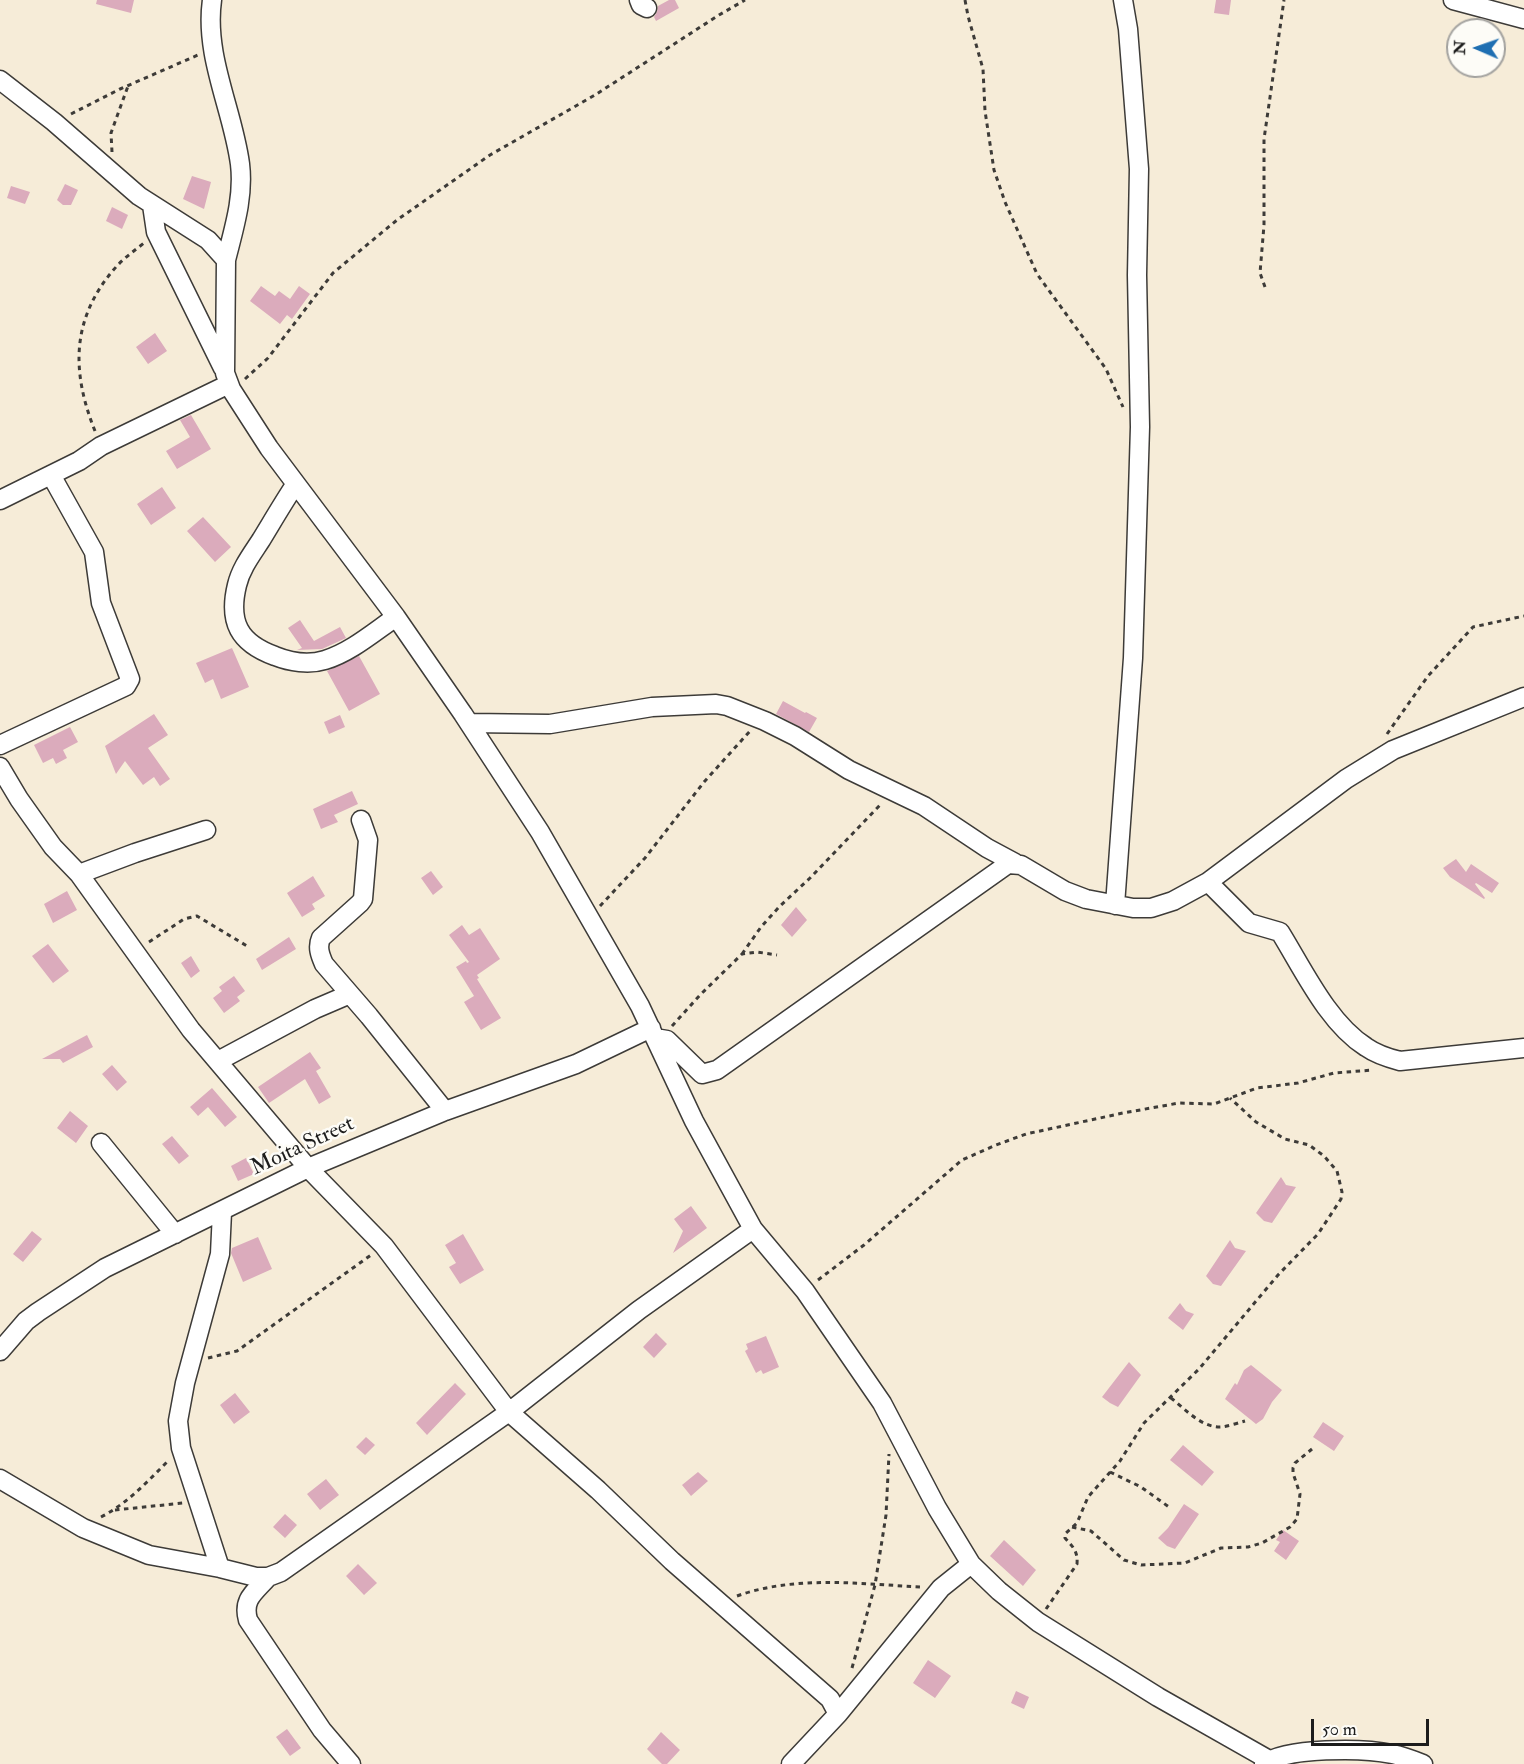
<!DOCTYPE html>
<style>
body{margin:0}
#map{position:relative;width:1524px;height:1764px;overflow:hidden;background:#f6ecd8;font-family:"IM FELL Double Pica",serif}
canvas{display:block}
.north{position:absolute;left:1446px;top:18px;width:60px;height:60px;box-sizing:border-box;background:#fdfcf7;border:2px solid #a3a29f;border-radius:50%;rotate:272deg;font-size:16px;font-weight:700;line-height:24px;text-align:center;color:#1c1c1c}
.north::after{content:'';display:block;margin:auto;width:21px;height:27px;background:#1f6fb2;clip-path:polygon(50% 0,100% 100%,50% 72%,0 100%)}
.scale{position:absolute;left:1311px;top:1719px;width:118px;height:27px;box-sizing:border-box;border:3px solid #1c1c1c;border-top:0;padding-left:8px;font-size:18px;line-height:21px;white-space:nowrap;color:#1c1c1c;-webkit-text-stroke:4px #fdfcf7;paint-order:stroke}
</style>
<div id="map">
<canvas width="1524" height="1764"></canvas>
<div class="north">N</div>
<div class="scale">50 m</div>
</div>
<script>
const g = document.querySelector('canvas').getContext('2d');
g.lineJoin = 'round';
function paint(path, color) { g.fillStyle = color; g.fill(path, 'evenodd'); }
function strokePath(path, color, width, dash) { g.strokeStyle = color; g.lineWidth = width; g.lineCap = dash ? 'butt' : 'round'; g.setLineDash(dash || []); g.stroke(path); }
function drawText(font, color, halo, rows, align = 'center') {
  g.font = font + ' "IM FELL Double Pica",serif'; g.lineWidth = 5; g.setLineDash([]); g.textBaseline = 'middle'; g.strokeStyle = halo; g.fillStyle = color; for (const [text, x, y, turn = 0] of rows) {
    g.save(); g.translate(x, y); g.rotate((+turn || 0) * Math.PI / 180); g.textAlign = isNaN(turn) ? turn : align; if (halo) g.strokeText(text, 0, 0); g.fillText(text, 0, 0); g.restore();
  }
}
paint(new Path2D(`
 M 97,0 L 134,0 L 131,13 L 96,4 Z
 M 669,0 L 675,0 L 679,8 L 656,21 L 654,17 L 657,12 L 658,6 Z
 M 1216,0 L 1231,0 L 1229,15 L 1214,13 Z
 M 192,176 L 211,182 L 204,209 L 183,199 Z
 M 65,184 L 78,190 L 71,205 L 63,205 L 57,200 Z
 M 11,186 L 30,192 L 25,204 L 7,198 Z
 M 112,207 L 128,215 L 122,229 L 106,221 Z
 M 261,286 L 275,296 L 279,291 L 290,299 L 299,286 L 310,294 L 292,319 L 287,315 L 280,324 L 250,301 Z
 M 155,333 L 167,351 L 148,364 L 136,347 Z
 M 191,415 L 211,449 L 177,469 L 166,451 L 190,437 L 180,420 Z
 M 162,487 L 176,508 L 151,525 L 137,504 Z
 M 203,517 L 231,547 L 215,562 L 187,531 Z
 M 300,620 L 314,641 L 340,627 L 346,638 L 322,649 L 297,650 L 302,648 L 288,628 Z
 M 232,648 L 249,687 L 221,699 L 213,679 L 205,683 L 196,663 Z
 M 359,656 L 380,694 L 349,711 L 327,671 Z
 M 783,701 L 805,713 L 806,712 L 817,718 L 809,732 L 776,714 Z
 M 154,714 L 168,735 L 148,748 L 170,779 L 160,786 L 154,777 L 143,785 L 125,761 L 116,774 L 105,746 Z
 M 340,715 L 345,727 L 329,734 L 324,722 Z
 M 70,727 L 78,742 L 63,750 L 67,758 L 56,764 L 53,758 L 43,763 L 34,745 Z
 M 352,791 L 358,804 L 334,815 L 338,822 L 321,829 L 313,809 Z
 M 1456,859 L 1466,872 L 1471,864 L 1499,883 L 1492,893 L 1476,883 L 1475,884 L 1485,898 L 1484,899 L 1450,877 L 1443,868 Z
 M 431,871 L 443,887 L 433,895 L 421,878 Z
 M 313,876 L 325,896 L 312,904 L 315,909 L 302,917 L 287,893 Z
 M 67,891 L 77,910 L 53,923 L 44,904 Z
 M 796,907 L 807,920 L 792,937 L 781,925 Z
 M 462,925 L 469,935 L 480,928 L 500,959 L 477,975 L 479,978 L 477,979 L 501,1018 L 481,1030 L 464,1002 L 474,996 L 456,967 L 466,961 L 467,963 L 469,962 L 449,935 Z
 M 289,937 L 296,949 L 262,970 L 256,959 Z
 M 48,944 L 69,971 L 53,983 L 32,956 Z
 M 191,956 L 200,971 L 191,978 L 181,963 Z
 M 234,976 L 245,991 L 237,997 L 240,1001 L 224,1013 L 213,998 L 222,991 L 219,987 Z
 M 87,1035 L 93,1047 L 63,1063 L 60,1059 L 42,1059 Z
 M 310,1052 L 321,1068 L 316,1071 L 331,1097 L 319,1104 L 305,1079 L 269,1103 L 258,1087 Z
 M 112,1065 L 127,1082 L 117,1091 L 102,1074 Z
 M 212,1088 L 237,1117 L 225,1127 L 208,1107 L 198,1116 L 190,1107 Z
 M 70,1111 L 88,1126 L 76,1143 L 57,1128 Z
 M 172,1136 L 189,1156 L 179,1164 L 162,1144 Z
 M 246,1158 L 254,1174 L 238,1181 L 231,1166 Z
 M 1281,1177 L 1286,1185 L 1296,1187 L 1272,1223 L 1264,1221 L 1256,1213 Z
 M 691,1206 L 707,1228 L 673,1253 L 683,1231 L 674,1219 Z
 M 32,1231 L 42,1239 L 23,1262 L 13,1254 Z
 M 463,1234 L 484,1270 L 460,1284 L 449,1267 L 456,1263 L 445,1245 Z
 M 258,1237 L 272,1269 L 243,1282 L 231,1253 L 232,1248 Z
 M 1230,1240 L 1235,1248 L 1246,1251 L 1221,1286 L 1213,1284 L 1206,1276 Z
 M 1180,1303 L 1186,1311 L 1194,1314 L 1183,1330 L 1168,1318 Z
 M 656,1333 L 667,1344 L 654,1358 L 643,1347 Z
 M 766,1336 L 779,1367 L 763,1374 L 761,1370 L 756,1373 L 745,1351 L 748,1349 L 746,1344 Z
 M 1129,1362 L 1141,1375 L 1118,1407 L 1110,1403 L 1102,1397 Z
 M 1251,1365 L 1282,1390 L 1272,1402 L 1263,1419 L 1256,1424 L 1225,1399 L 1235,1383 L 1237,1385 L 1244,1370 Z
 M 455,1383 L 466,1394 L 427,1435 L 416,1423 Z
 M 235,1393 L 250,1412 L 234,1424 L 220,1405 Z
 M 1323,1422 L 1344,1436 L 1334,1451 L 1313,1437 Z
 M 366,1437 L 375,1445 L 365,1455 L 356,1447 Z
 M 1183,1445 L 1214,1472 L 1202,1486 L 1170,1460 Z
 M 698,1472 L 708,1481 L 691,1496 L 682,1485 Z
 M 326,1479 L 339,1495 L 320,1510 L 307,1494 Z
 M 1184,1504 L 1199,1514 L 1175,1549 L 1167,1546 L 1158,1538 L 1168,1528 Z
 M 285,1514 L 297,1525 L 285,1538 L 273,1527 Z
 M 1283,1530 L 1299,1541 L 1286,1560 L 1274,1551 L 1280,1542 L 1276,1540 Z
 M 1004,1540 L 1036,1570 L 1023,1586 L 990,1556 Z
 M 358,1564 L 377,1583 L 364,1595 L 346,1576 Z
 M 928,1660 L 951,1676 L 935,1698 L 913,1683 Z
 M 1016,1691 L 1029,1697 L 1024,1709 L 1011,1703 Z
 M 287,1729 L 301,1748 L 290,1756 L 276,1737 Z
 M 661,1732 L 680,1750 L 667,1764 L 662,1764 L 647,1749 Z`), '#dbabbc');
const minor = new Path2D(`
 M 212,0 C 204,56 233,110 240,164 C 244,197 234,228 226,260
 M 639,0 L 641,5 L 647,8
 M 1453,0 L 1524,19
 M 0,80 L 54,122 L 139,196 L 208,240 L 226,260 L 225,373 L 231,389 L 269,448 L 396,617 L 463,714 L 540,832 L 640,1006 L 694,1121 L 753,1229 L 805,1291 L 882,1403 L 937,1508 L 971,1564 L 999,1591 L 1038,1622 L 1158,1697 L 1269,1760
 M 152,205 L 156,232 L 223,368
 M 295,485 C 283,503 272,522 261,540 C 252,554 241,568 237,585 C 228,622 239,643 275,656 C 290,662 309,665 325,660 C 351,652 374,632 396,617
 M 0,500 L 79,461 L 101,446 L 229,384
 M 469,723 L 550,724 L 652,707 L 716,704 L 727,706 L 765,721 L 795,736 L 849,770 L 924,806 L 987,848 L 1015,863
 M 0,745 L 126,686 L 130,679 L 101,603 L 94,552 L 51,475
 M 0,767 L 19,799 L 53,847 L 79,874 L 191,1030 L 308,1168 L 384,1246 L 509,1412 L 598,1490 L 672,1561 L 830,1699 L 838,1714
 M 361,820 L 368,840 L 363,899 L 360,903 L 321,938 C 317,947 320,955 324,964 L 369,1016 L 445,1111
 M 79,874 L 135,853 L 206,830
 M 1208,882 L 1249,923 L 1280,932 C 1303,969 1328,1023 1366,1047 C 1376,1054 1388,1058 1400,1061 L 1524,1048
 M 1115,905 L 1133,658 L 1140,427 L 1137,275 L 1139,169 L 1128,29 L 1123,0
 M 655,1038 L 667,1040 L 702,1074 L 717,1070 L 1008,864 L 1021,865 L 1065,891 L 1086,899 L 1133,908 L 1151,908 L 1173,901 L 1208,882 L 1346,779 L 1393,750 L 1524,697
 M 218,1061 L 315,1009 L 350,994
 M 101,1143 L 175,1234
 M 0,1351 L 26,1321 L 38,1312 L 105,1268 L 308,1168 L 445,1111 L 576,1064 L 651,1028
 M 0,1479 L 83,1528 L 149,1555 L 220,1568 L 256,1577 L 268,1577 L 281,1572 L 509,1412 L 639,1310 L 753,1229
 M 220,1568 L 181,1448 L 178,1421 L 185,1383 L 220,1254 L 222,1212
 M 268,1577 C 255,1592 242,1599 248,1620 L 322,1730 L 351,1764
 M 791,1764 L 838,1714 L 941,1588 L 971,1564
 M 1264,1764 C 1286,1747 1364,1748 1392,1754 C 1402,1756 1413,1760 1423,1764`);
strokePath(minor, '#3d3b38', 21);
strokePath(new Path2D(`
 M 965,0 L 968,16 L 983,69 L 985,111 L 994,170 L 1005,202 L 1037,274 L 1106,369 L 1123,407
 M 71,114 L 120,89 L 198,55
 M 112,152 L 111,133 L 128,86
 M 1265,287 L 1260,273 L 1264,225 L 1264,139 L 1284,0
 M 245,379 L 268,358 L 333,273 L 397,220 L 490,155 L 595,95 L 719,15 L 745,0
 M 95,431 C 71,371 71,318 116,267 C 124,258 134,251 144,243
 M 1387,734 L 1428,676 L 1473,627 L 1524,616
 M 600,906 L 645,858 L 704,782 L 750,731
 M 149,942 L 184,919 L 197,916 L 247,946
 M 742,954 L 761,927 L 780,906 L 810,878 L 881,804
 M 672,1026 L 700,995 L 742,954 L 757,952 L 777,955
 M 818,1280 L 864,1245 L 962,1160 L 996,1145 L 1026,1134 L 1123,1113 L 1179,1103 L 1214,1104 L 1257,1088 L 1298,1083 L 1334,1073 L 1373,1070
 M 208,1358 L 237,1351 L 371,1255
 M 1171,1398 C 1185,1409 1202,1428 1221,1427 C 1229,1426 1238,1423 1245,1421
 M 1110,1472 L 1141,1487 L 1169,1507
 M 115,1510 L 183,1503
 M 101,1517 C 128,1503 148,1481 169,1460
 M 1072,1527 L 1091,1531 L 1124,1560 L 1141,1565 L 1185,1563 L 1221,1548 L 1248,1547 L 1262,1543 L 1290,1527 L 1297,1519 L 1300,1494 L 1293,1473 L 1293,1468 L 1295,1463 L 1312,1449
 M 737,1596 C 795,1575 861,1584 921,1587
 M 1046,1609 L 1077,1564 C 1078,1551 1073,1547 1065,1538 L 1065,1534 L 1077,1523 L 1088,1497 L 1120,1461 L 1144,1423 L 1199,1369 L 1278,1275 L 1318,1234 L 1341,1199 L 1342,1192 L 1337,1171 L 1324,1156 L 1309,1145 L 1285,1139 L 1256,1122 L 1230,1098
 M 852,1668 L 875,1585 L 886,1515 L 889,1454`), '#3d3b38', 3, [4.5, 4.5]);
strokePath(minor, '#fff', 18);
drawText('22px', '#1c1c1c', '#fdfcf7', [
 ["Moita Street",303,1147,-25]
]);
</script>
